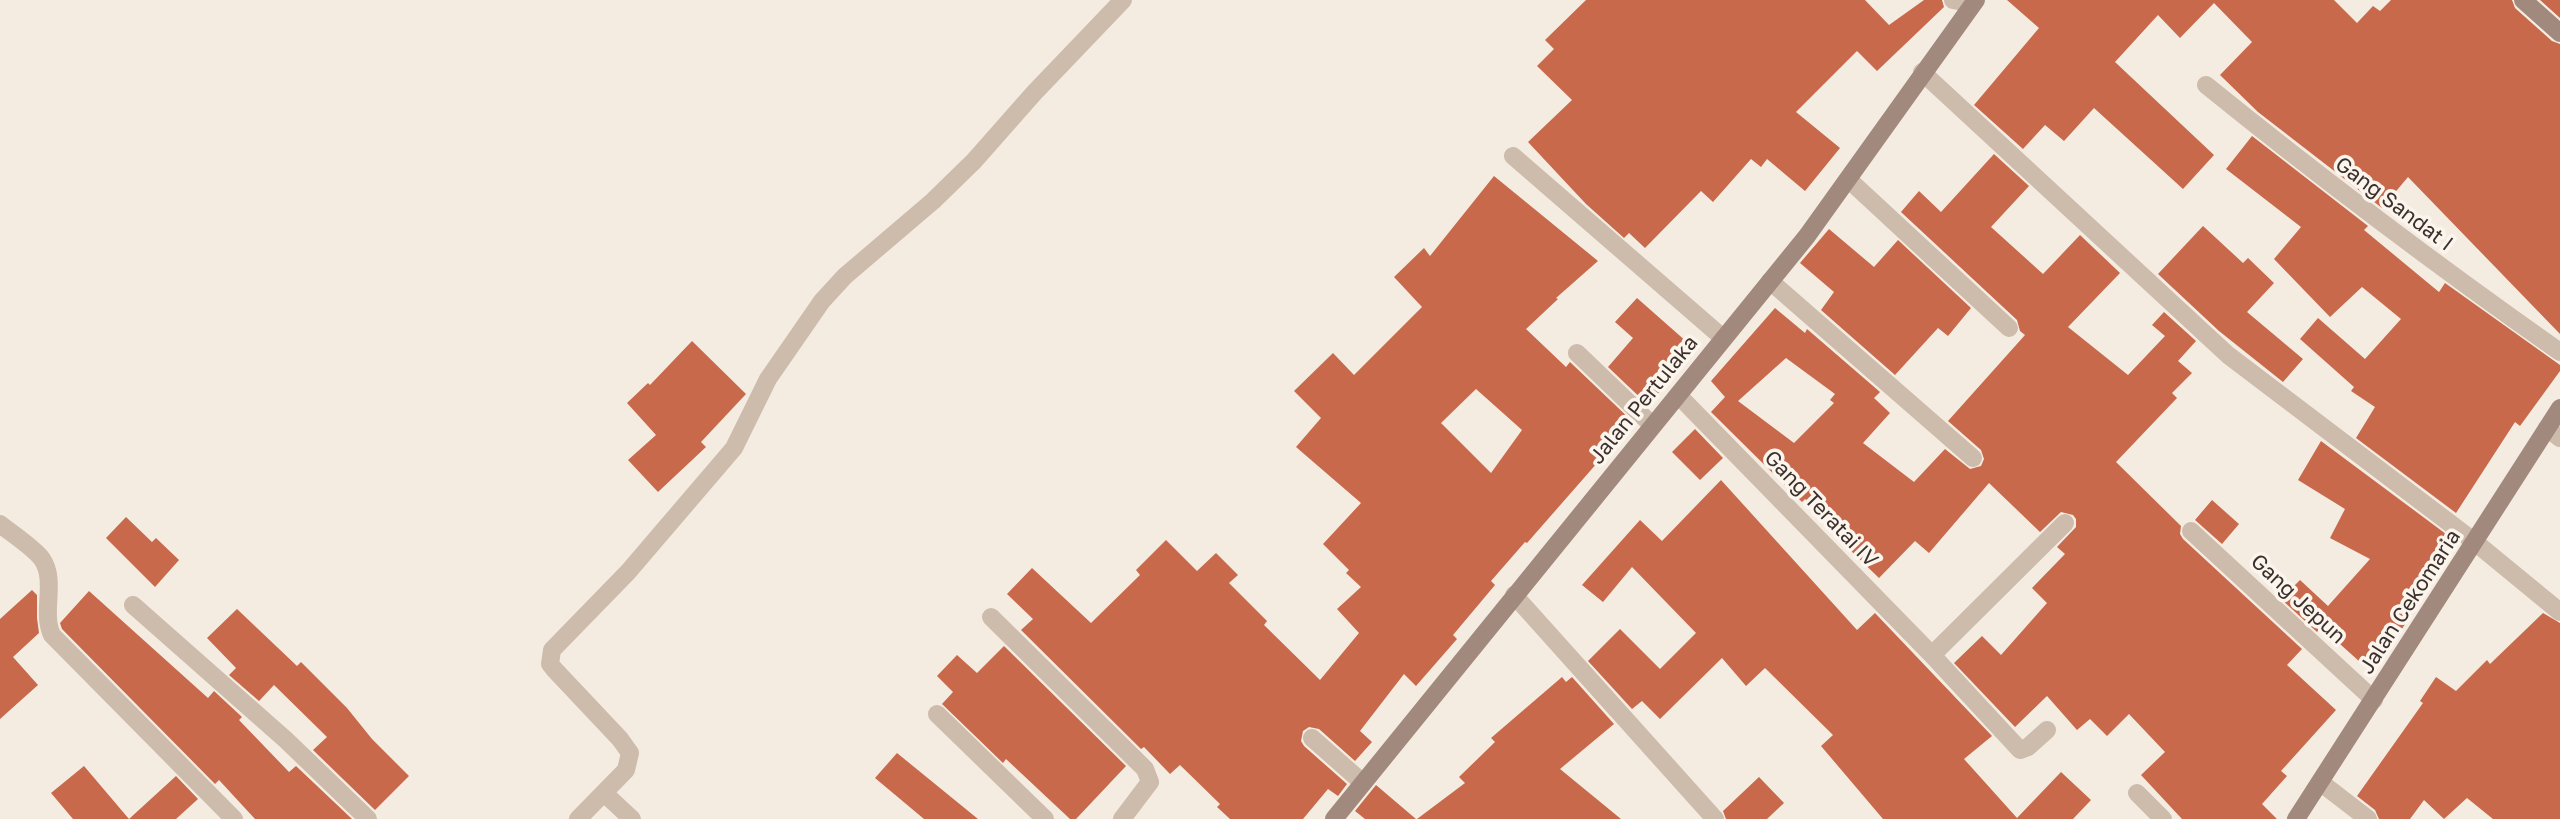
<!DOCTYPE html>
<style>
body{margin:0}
canvas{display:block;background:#f4ebe1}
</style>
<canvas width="2560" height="819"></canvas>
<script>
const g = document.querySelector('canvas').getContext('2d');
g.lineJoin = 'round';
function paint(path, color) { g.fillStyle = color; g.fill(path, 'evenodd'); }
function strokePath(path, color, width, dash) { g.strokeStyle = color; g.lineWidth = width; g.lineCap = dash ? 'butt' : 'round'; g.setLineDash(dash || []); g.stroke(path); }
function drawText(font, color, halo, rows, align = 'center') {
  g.font = font + ' "Golos Text",sans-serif'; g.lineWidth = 7; g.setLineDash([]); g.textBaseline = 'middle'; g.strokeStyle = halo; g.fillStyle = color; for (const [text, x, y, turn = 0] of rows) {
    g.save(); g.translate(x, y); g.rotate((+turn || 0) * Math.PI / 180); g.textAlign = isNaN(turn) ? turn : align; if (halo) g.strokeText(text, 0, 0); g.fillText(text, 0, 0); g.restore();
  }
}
paint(new Path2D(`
 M 1586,0 L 1865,0 L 1889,25 L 1924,0 L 1942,0 L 1944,7 L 1877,71 L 1857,51 L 1796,112 L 1840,148 L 1805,191 L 1767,159 L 1761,167 L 1751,159 L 1713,202 L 1701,191 L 1645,248 L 1629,233 L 1624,238 L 1586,204 L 1528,142 L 1572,100 L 1537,66 L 1554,49 L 1545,40 Z
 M 2007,0 L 2334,0 L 2357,23 L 2373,6 L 2380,11 L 2391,0 L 2512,0 L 2515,8 L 2552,41 L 2560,44 L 2560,334 L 2408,177 L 2382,208 L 2258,112 L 2220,75 L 2252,42 L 2214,3 L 2180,38 L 2158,15 L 2115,62 L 2214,155 L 2183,189 L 2094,108 L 2064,141 L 2045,125 L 2023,149 L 1974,105 L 2039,28 Z
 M 2540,0 L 2560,0 L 2560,18 Z
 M 2252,136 L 2368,226 L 2364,230 L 2439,292 L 2445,283 L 2560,365 L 2560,371 L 2520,426 L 2515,422 L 2456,513 L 2356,438 L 2375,407 L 2351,391 L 2354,387 L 2300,339 L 2318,318 L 2365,359 L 2401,319 L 2362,287 L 2330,317 L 2274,259 L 2301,227 L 2226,169 Z
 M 1994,154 L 2029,186 L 1991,227 L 2043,274 L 2080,235 L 2120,273 L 2068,327 L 2128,375 L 2165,336 L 2152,325 L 2164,312 L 2196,341 L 2178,361 L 2192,373 L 2172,393 L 2177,398 L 2116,462 L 2181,526 L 2180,534 L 2183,539 L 2302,649 L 2287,665 L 2336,710 L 2281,771 L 2287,776 L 2262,804 L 2277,819 L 2182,819 L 2141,775 L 2165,752 L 2129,714 L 2107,736 L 2090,719 L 2077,730 L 2047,696 L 2015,727 L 1954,663 L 1982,636 L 2001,655 L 2047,603 L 2032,588 L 2065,554 L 2057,547 L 2076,527 L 2076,519 L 2073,515 L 2061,512 L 2040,532 L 1989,483 L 1929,553 L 1915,541 L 1879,578 L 1849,549 L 1858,539 L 1805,499 L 1802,502 L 1711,412 L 1725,397 L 1711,381 L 1775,308 L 1805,333 L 1807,329 L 1880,392 L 1874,398 L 1890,413 L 1863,443 L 1914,482 L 1945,449 L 1970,469 L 1981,466 L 1984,459 L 1981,450 L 1948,421 L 2025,335 L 2020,331 L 2017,320 L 1901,212 L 1919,191 L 1941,212 ZM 1786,358 L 1835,394 L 1830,400 L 1834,403 L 1794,443 L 1738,401 Z
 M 1494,176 L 1598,261 L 1556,298 L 1558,299 L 1526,329 L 1566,367 L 1570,362 L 1633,422 L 1527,543 L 1525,542 L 1491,581 L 1495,585 L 1453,635 L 1457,639 L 1416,686 L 1404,674 L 1360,731 L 1372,742 L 1355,761 L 1319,729 L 1309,727 L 1303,731 L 1301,741 L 1304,746 L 1347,784 L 1338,796 L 1328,789 L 1303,819 L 1230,819 L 1217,807 L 1220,804 L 1180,765 L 1170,774 L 1144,747 L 1141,749 L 1021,630 L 1033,619 L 1007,594 L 1032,568 L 1091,623 L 1140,575 L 1136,570 L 1166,540 L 1197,571 L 1216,553 L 1238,575 L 1229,583 L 1267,621 L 1264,625 L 1320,680 L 1359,633 L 1337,609 L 1361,587 L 1346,573 L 1349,570 L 1323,544 L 1361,503 L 1296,447 L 1321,418 L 1294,391 L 1333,353 L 1354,375 L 1422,307 L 1394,277 L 1424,248 L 1430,256 ZM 1476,389 L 1522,430 L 1491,473 L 1441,423 Z
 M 2203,226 L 2243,263 L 2248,258 L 2274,283 L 2247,312 L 2303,359 L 2283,382 L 2219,331 L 2158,274 Z
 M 1829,229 L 1874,267 L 1898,240 L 1971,308 L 1948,336 L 1938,328 L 1895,375 L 1821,310 L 1834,292 L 1800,263 Z
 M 1637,298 L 1696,350 L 1648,405 L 1608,367 L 1633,338 L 1615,322 Z
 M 692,341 L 746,394 L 701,442 L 706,447 L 658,492 L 628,460 L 656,435 L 627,403 L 648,383 L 650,385 Z
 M 1695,429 L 1723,458 L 1700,480 L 1672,452 Z
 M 2321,441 L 2450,537 L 2427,567 L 2438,574 L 2388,650 L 2370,671 L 2321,627 L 2317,632 L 2281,599 L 2300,580 L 2328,606 L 2370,559 L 2330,538 L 2345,509 L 2298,480 Z
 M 1721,480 L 1857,630 L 1875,613 L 1992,736 L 1964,759 L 2017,818 L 2061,772 L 2091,800 L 2073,819 L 1883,819 L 1821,746 L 1833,735 L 1765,668 L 1746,686 L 1722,658 L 1660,719 L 1642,701 L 1632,709 L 1588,661 L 1620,629 L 1660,669 L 1696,633 L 1632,567 L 1603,602 L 1582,585 L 1640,520 L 1662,541 Z
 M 2212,500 L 2239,524 L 2222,544 L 2195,520 Z
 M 126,517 L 152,542 L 156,538 L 179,560 L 155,587 L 106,538 Z
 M 32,590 L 37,595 L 37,618 L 39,633 L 13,657 L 38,685 L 0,719 L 0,619 Z
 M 89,591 L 208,698 L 214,691 L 242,717 L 239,720 L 289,772 L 296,766 L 352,819 L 255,819 L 219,780 L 215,784 L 62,629 L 60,623 Z
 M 237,609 L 297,666 L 301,662 L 347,708 L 372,739 L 409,776 L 375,810 L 313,750 L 327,737 L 274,685 L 259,701 L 229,675 L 236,668 L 207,638 Z
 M 2543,613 L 2560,623 L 2560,819 L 2493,819 L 2467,798 L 2444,819 L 2424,800 L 2410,819 L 2379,819 L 2375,810 L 2357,796 L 2423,703 L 2420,701 L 2436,677 L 2456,691 L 2487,660 L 2490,664 Z
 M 1004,646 L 1126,766 L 1076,819 L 1070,819 L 1006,759 L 1003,763 L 942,704 L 953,692 L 937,676 L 957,655 L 977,673 Z
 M 1562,677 L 1566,682 L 1572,677 L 1614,724 L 1560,769 L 1621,819 L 1417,819 L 1465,783 L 1459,777 L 1495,742 L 1491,738 Z
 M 897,753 L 978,819 L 924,819 L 875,778 Z
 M 84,766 L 129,819 L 176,776 L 198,799 L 176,819 L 73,819 L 51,793 Z
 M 1759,777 L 1784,803 L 1767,819 L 1726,819 L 1723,811 Z
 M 1376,785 L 1416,819 L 1365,819 L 1355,811 Z`), '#c8694b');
strokePath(new Path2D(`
 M 1312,738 L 1363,783
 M 604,793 L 632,819`), '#cdbbac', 18);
strokePath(new Path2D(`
 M 1953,0 L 1973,4
 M 1922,72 L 2228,355 L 2476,543 L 2560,612
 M 2206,85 C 2321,178 2439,267 2560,352
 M 1513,156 L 1723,338
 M 1848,179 L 2009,328
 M 1770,281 L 1973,458
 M 1577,353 L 1652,425
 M 1678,395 L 1932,655
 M 2547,428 L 2560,438
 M 0,524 C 11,533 34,548 42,559 C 57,581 41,612 52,635 L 234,819
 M 2191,531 L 2374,700
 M 1514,595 L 1715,819
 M 133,605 L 286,740 L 368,819
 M 991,617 L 1145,769 L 1150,782 L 1122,819
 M 937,714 L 1045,819
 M 2047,730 L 2028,747 L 2020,750 L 1932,655 L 2065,523
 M 2320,782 L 2368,819
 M 2137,793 L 2163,819
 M 578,819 L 626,770 L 630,753 L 620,739 L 554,669 L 550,664 L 552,650 L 628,572 L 734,448 L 768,379 L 822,301 L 845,276 L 933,201 L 974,161 L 1034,93 L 1123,0`), '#cdbbac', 18);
strokePath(new Path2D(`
 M 2523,0 L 2560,33
 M 1334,819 L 1807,236 L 1976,0
 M 2296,819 L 2560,408`), '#a18a7d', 18);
drawText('21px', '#3b302b', '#fbf5ee', [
 ["Gang Sandat I",2394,204,37],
 ["Jalan Pertulaka",1644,400,-51],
 ["Gang Teratai IV",1821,509,46],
 ["Gang Jepun",2298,599,43],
 ["Jalan Cekomaria",2410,602,-57]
]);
</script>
